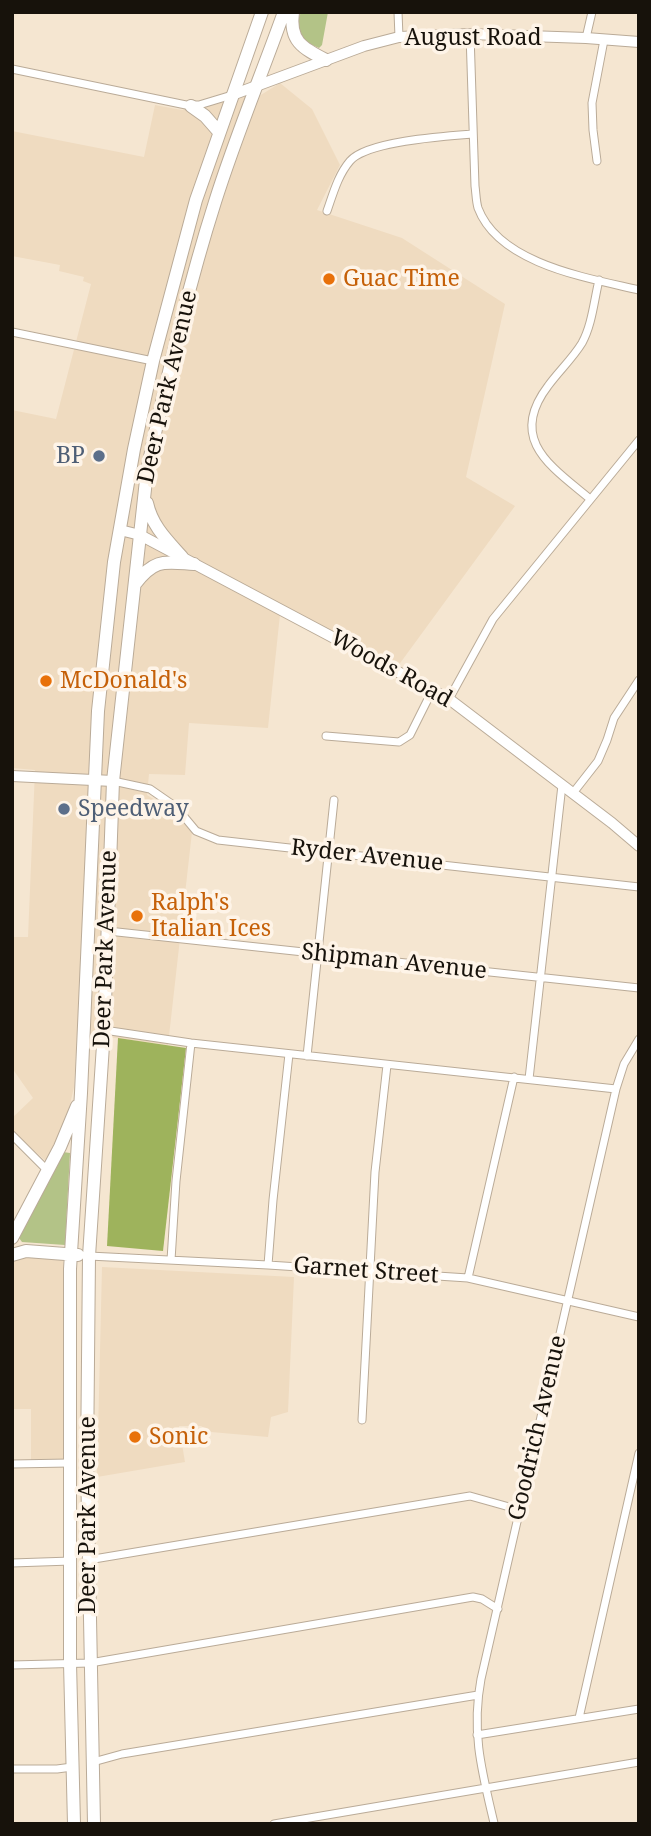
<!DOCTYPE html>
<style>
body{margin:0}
#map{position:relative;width:651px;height:1836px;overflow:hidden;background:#f5e6d1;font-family:"Noto Serif",serif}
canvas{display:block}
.frame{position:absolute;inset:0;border:14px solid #17120b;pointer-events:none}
</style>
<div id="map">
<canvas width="651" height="1836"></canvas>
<div class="frame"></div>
</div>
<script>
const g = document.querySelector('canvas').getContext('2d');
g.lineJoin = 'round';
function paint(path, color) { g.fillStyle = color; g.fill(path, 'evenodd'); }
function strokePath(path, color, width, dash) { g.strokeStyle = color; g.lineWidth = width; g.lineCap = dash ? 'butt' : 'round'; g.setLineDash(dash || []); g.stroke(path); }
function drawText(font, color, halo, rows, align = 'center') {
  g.font = font + ' "Noto Serif",serif'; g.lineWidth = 7; g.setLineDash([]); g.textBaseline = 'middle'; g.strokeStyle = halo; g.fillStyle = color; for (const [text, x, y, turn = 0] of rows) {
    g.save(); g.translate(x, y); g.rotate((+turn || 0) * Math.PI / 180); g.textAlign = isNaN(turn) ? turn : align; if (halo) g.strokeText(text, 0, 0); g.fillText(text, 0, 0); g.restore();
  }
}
paint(new Path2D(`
 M 280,83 L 312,109 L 340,165 L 317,210 L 402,238 L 505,304 L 466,477 L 515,506 L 398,666 L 281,605 L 268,728 L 189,723 L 185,775 L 149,774 L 147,795 L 168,808 L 192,832 L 168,1045 L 77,1033 L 74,1087 L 66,1122 L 48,1163 L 12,1131 L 12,1118 L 33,1098 L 12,1068 L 12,937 L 28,937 L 35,770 L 12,768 L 12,410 L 56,419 L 91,284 L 83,281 L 84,277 L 59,271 L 60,265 L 12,256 L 12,131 L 144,157 L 155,105 L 182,110 L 239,93 L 256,98 Z
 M 21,1256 L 63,1260 L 66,1459 L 31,1460 L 31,1409 L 12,1409 L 12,1261 Z
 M 102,1267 L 294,1277 L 288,1412 L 271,1417 L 268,1437 L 211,1432 L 201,1426 L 179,1426 L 185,1462 L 97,1477 Z`), '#efdbc0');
paint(new Path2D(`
 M 301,12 L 328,12 L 322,45 L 319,48 L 301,40 L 297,23 Z
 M 63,1152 L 70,1153 L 65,1245 L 22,1242 L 19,1238 L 20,1235 Z`), '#b3c387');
paint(new Path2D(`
 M 118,1038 L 186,1048 L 163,1251 L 107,1246 Z`), '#9eb35c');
const street = new Path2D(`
 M 398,12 L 399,37
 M 470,34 L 475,186 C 476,193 476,201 478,208 C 499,264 588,278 639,290
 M 586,38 L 592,12
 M 12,69 L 186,105 L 199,105 L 232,95
 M 597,161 L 593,130 L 592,103 L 604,40
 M 327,211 C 333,194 338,175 350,161 C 367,141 446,136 473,134
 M 12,332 L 153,361
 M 590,499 C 552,467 507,440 548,386 C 558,372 573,358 582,343 C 592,325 594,301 599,280
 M 449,699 L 493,619 L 639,440
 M 326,736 L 399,742 L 410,735 L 432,691
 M 113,781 L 150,789 L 176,807 L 196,831 L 218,840 L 639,887
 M 573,793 L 598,761 L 607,740 L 614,718 L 639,680
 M 108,931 L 639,988
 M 104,1030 L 191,1043 L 616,1089
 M 307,1056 L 334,800
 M 529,1079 L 562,785
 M 12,1135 L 47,1170
 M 89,1256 L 268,1265 L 468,1278 L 639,1317
 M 171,1260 L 176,1181 L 191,1043
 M 268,1265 L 273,1200 L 289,1054
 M 468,1278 L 514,1077
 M 362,1420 L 375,1172 L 387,1065
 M 12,1464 L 69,1463
 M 88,1560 L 470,1496 L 520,1510
 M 12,1563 L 71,1561
 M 12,1665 L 90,1663 L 473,1597 L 482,1599 L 498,1609
 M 579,1718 L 639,1453
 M 477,1735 L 639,1709
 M 93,1762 L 122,1754 L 478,1695
 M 12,1769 L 57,1769 L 72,1767
 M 494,1823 C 482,1772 471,1732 481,1679 L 616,1089 L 624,1064 L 639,1039
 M 274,1824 L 639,1762`);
const secondary = new Path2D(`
 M 232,95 L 364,46 L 399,37 L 470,34 L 586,38 L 639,42
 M 120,530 L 140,535 L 449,699 L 612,823 L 639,846
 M 12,776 L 113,781`);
const primary = new Path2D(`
 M 293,12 C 289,41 302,48 326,60
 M 191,106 L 205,116 L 219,132
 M 147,503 C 152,526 167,540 182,557
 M 135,584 C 155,558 164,562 194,564
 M 12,1238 L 60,1147 L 77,1106
 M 12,1255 L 26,1251 L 78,1255
 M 74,1824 L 70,1663 L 70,1269 L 81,1093 L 98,711 L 114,562 L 134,449 L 153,361 L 196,200 L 262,12
 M 94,1824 L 87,1464 L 89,1256 L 104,1030 L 113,781 L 147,471 C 166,380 187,290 215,202 C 235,138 261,76 284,12`);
strokePath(street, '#baab98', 9);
strokePath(secondary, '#baab98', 12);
strokePath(primary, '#baab98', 14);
strokePath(street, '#fff', 7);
strokePath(secondary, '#fff', 10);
strokePath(primary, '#fff', 12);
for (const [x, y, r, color] of [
 [329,279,7,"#e8710a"],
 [99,456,7,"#5c6f8a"],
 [46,681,7,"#e8710a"],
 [64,809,7,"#5c6f8a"],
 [137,916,7,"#e8710a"],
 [135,1437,7,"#e8710a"]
]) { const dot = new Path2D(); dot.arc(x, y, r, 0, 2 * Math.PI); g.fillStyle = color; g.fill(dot); strokePath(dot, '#fef4e8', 2.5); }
drawText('23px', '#17120b', '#fef4e8', [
 ["August Road",473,38],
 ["Deer Park Avenue",168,387,-77],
 ["Woods Road",391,669,29],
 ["Ryder Avenue",367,856,6],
 ["Deer Park Avenue",106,949,-88],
 ["Shipman Avenue",394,962,6],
 ["Garnet Street",366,1271,4],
 ["Goodrich Avenue",538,1428,-77],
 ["Deer Park Avenue",88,1515,-90]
]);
drawText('23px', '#c56008', '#fef4e8', [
 ["Guac Time",343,279],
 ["McDonald's",60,681],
 ["Ralph's",151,903],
 ["Italian Ices",151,929],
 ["Sonic",149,1437]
], 'left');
drawText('23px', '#4e5e75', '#fef4e8', [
 ["BP",85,456],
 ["Speedway",78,809,"left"]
], 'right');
</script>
